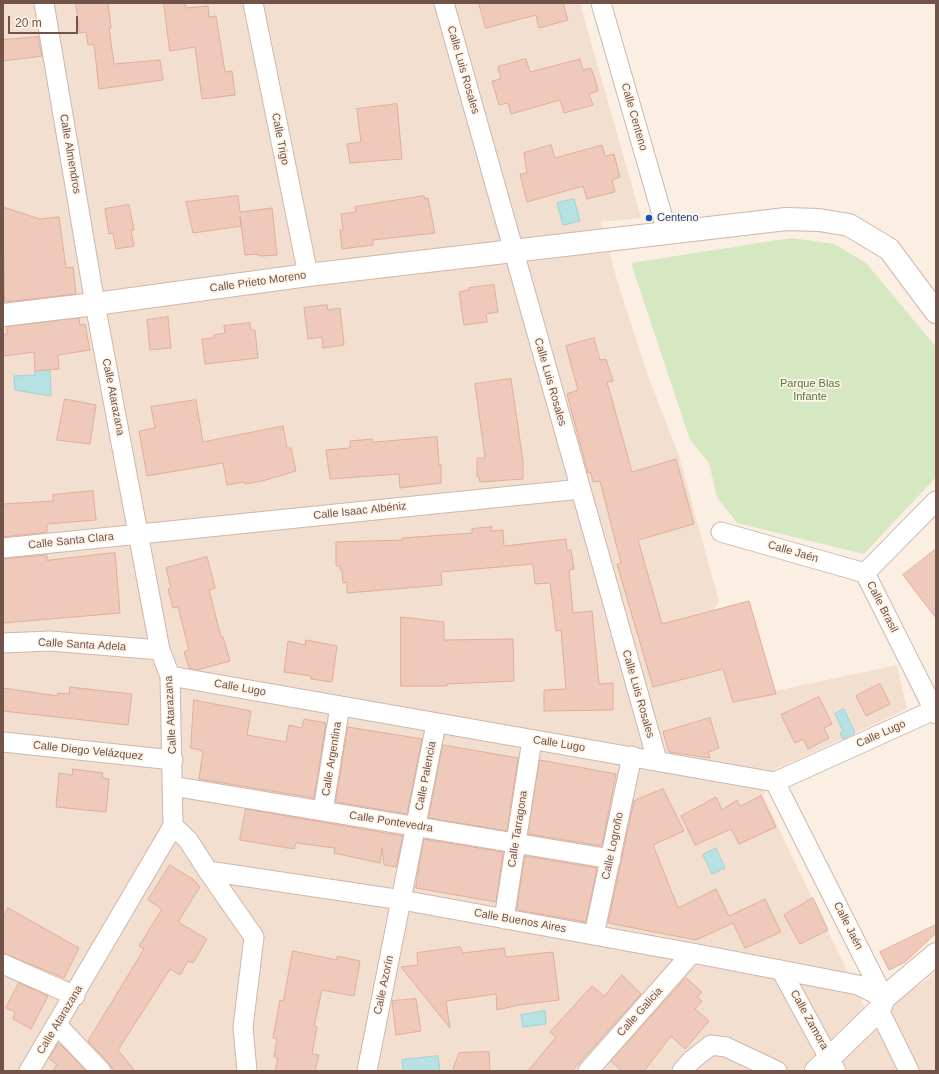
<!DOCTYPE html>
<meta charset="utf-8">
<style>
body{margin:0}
#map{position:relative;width:939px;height:1074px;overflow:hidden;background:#fbeee2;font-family:Helvetica,sans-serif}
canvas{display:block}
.frame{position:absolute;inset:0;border:4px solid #715349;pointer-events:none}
.scale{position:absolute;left:8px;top:16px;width:70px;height:18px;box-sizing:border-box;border:2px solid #715349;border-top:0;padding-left:5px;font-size:12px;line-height:14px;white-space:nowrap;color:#715349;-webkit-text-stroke:3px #fef3e7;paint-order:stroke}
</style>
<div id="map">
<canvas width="939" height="1074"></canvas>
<div class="frame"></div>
<div class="scale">20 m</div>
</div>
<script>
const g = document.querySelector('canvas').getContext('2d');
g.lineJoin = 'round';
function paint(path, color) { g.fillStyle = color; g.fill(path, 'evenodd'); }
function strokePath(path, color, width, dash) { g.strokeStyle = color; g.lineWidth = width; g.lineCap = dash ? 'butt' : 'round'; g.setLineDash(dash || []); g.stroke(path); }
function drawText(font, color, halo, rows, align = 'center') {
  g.font = font + ' Helvetica,sans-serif'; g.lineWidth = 3.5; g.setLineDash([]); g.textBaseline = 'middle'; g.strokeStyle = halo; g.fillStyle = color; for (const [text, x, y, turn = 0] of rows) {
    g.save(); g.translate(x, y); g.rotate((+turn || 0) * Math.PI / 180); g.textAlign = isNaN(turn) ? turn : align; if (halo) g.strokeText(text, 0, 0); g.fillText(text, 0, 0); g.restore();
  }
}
paint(new Path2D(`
 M 3,3 L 580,3 L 641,218 L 601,222 L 617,280 L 647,373 L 679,456 L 719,602 L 705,619 L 733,700 L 897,665 L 907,709 L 774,770 L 763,796 L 867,1012 L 922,984 L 936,971 L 936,1071 L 3,1071 Z`), '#f2dfd0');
paint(new Path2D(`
 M 791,238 L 834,244 L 866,263 L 936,347 L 936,477 L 864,554 L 737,523 L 717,497 L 709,463 L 690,440 L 631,263 Z`), '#d5e8c1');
const water = new Path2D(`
 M 574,199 L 580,221 L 563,225 L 557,203 Z
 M 50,370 L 51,396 L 15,390 L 14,376 L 35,375 L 35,371 Z
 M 844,709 L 855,733 L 843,739 L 840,733 L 843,731 L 835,714 Z
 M 716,848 L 725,868 L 712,874 L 703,855 Z
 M 545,1011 L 546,1024 L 523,1027 L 521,1015 Z
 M 438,1056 L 440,1071 L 403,1071 L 402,1060 Z`);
paint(water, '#b7e2e3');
strokePath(water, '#9ed3d5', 1);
const building = new Path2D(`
 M 76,3 L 108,3 L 111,28 L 109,28 L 114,64 L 160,60 L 163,80 L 99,89 L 94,44 L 88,45 L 86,32 L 80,33 Z
 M 164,3 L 185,3 L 186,8 L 208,6 L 209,17 L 216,16 L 225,72 L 232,71 L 235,95 L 202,99 L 195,47 L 170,51 Z
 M 479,3 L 563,3 L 568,20 L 539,28 L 536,15 L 486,28 Z
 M 38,37 L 42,56 L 3,61 L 3,40 Z
 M 526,59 L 530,72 L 580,59 L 583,70 L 591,68 L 595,79 L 598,91 L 589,94 L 593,105 L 564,113 L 560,100 L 511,114 L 508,103 L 499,105 L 492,81 L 501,79 L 498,67 Z
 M 397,104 L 402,159 L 350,163 L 347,144 L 361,142 L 357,109 Z
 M 551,145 L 555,158 L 602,145 L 605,156 L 614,154 L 620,177 L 612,180 L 615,192 L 587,199 L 583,186 L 527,202 L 520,174 L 527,173 L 524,153 Z
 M 238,196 L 240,212 L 272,208 L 277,255 L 261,256 L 255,254 L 245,255 L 240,216 L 241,226 L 193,233 L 186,202 Z
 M 424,196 L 425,199 L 428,198 L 435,233 L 373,240 L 373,245 L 342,249 L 340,230 L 343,230 L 341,214 L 356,212 L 355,207 Z
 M 129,205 L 134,230 L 131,230 L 134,246 L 116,249 L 113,233 L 109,234 L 105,209 Z
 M 3,207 L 40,219 L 59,217 L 66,268 L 73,267 L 76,294 L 5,302 Z
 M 494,285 L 498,312 L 486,314 L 487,322 L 464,325 L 459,292 L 469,290 L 469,288 Z
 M 327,305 L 328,310 L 340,308 L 344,345 L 323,348 L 322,337 L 308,339 L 304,308 Z
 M 168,317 L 171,348 L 150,350 L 147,320 Z
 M 79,318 L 80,325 L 85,324 L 90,350 L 58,355 L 59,369 L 35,371 L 34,352 L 3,356 L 3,335 L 7,334 L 7,327 Z
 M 250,323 L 251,330 L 255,330 L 258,358 L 205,364 L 202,339 L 214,338 L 214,335 L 225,333 L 224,326 Z
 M 594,338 L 600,360 L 606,359 L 613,381 L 607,382 L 632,472 L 676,459 L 694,524 L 638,540 L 662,624 L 749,601 L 776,694 L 733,702 L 723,669 L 653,687 L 617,564 L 621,563 L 600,481 L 593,482 L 590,472 L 588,473 L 567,394 L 578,390 L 566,346 Z
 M 511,379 L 523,461 L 523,479 L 480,482 L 479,477 L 477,477 L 477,458 L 485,458 L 475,384 Z
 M 65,399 L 96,405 L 90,444 L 57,440 Z
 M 196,400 L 203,442 L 283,426 L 287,448 L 291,448 L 296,471 L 262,481 L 245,484 L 244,482 L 227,485 L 223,463 L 147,476 L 139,431 L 155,428 L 151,407 Z
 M 437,437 L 439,465 L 441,464 L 441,483 L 400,488 L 399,474 L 330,479 L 326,450 L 350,448 L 350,441 L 372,439 L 372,442 Z
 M 93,491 L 96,520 L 47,524 L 47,532 L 3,537 L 3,504 L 53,501 L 53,495 Z
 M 492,527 L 491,531 L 503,530 L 504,546 L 566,539 L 567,550 L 571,550 L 574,569 L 569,570 L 573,613 L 592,611 L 599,684 L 613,683 L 613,710 L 544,711 L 544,690 L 566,689 L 561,630 L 556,631 L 550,583 L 535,584 L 533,564 L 441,572 L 442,585 L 347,593 L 347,582 L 343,583 L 342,570 L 340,570 L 340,566 L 336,566 L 336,542 L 403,540 L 402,538 L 472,533 L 472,529 Z
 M 936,549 L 936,618 L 903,575 Z
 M 115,553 L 120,613 L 3,623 L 3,559 L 47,555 L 47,560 Z
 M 207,557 L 215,588 L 209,590 L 221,637 L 223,637 L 230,661 L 197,670 L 189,668 L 184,652 L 189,650 L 178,607 L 173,608 L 168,589 L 171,588 L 166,568 Z
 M 401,617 L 444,622 L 444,640 L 513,639 L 514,681 L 447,684 L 447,686 L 401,686 Z
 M 306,640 L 337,646 L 332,682 L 311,679 L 311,676 L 284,672 L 288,641 L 305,645 Z
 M 880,684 L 890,704 L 866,716 L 856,696 Z
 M 70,687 L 132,694 L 128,725 L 3,711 L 3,688 L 58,696 L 58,693 L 69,694 Z
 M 819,697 L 832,724 L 824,728 L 829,738 L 808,749 L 803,739 L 795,743 L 781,715 Z
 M 194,700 L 251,711 L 247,735 L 286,742 L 289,725 L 302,728 L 304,719 L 326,723 L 314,798 L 199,779 L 203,751 L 191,748 Z
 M 710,718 L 719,748 L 708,752 L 710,758 L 669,752 L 663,732 Z
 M 348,727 L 422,739 L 407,814 L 336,802 Z
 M 443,745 L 518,758 L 507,831 L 429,818 Z
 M 540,760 L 616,774 L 602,846 L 528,834 Z
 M 73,769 L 103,773 L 102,778 L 109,779 L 106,812 L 56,807 L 59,773 L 72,775 Z
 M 663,789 L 684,831 L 653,845 L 678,908 L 716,889 L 729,916 L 765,899 L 781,932 L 745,948 L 733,923 L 696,940 L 608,923 L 634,801 Z
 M 761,796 L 776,827 L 739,844 L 731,829 L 695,845 L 681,816 L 716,797 L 722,810 L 737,800 L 740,806 Z
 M 246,809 L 403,836 L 396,867 L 384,865 L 382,848 L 380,863 L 334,853 L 335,848 L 296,843 L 294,849 L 240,840 Z
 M 424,839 L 503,852 L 496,902 L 416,888 Z
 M 525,856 L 597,868 L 586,922 L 517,910 Z
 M 170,865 L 194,880 L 200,887 L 178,922 L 207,939 L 193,963 L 188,961 L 180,975 L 170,969 L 118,1050 L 135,1071 L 114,1071 L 109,1063 L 88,1041 L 144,949 L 139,946 L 162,909 L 148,900 Z
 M 813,898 L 828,930 L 800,944 L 784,915 Z
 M 8,908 L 79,948 L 64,978 L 3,953 L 3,919 Z
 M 936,925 L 936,933 L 905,962 L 889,970 L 880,952 Z
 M 460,947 L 463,953 L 504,948 L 506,957 L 553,952 L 559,1000 L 519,1005 L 497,1010 L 496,994 L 446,1001 L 450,1028 L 401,967 L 418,965 L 417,953 Z
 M 293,951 L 337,960 L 337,956 L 360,961 L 354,996 L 322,990 L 314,1026 L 317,1027 L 312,1054 L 319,1055 L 315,1071 L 275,1071 L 278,1058 L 274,1057 L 277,1039 L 273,1038 L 280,1000 L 283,1001 Z
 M 622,975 L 641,994 L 572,1071 L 528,1071 L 556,1037 L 550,1032 L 592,986 L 604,996 Z
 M 686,978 L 702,992 L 697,997 L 702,1001 L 695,1009 L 709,1021 L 685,1049 L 671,1036 L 644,1071 L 622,1071 L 611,1061 Z
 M 19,983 L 48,996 L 31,1029 L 13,1019 L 15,1012 L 6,1008 Z
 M 416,999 L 421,1031 L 396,1035 L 392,1001 Z
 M 58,1044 L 63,1047 L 86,1071 L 53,1071 L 57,1064 L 49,1059 Z
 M 489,1052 L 490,1071 L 452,1071 L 459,1053 Z`);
paint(building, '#efc9ba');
strokePath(building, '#e1ae9b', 1);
const street = new Path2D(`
 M 253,3 L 308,275
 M 444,3 L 657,760
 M 601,3 L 667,232
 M 936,501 L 865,573 L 936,714
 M 721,532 L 865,573
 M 3,548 L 581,489
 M 3,643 L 50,641 L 160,650
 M 170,676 L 775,782 L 934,710 L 936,711
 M 3,742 L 173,760
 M 775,782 L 884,998
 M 172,786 L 611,859
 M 323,811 L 340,706
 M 173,826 L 188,840 L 208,871 L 402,900 L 692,953 L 858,985 L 884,998
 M 208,871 L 254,937 L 243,1027 L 247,1071
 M 504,919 L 532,740
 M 594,935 L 632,756
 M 3,964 L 75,996
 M 781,970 L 836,1071
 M 879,1010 L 909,1071
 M 57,1025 L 101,1071
 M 29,1071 L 173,826 L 170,676 L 160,650 L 95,304 L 44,3
 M 367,1071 L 436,724
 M 588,1071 L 692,953
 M 682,1071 L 692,1060 L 711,1045 L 726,1047 L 777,1071`);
const secondary = new Path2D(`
 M 3,315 L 95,304 L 308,275 L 786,219 L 819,220 L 849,225 L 889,249 L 936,312
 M 816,1071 L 879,1010 L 884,998 L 936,954`);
strokePath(street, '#ceb7ac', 21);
strokePath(secondary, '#d0b6a9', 24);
strokePath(street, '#fff', 19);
strokePath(secondary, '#fff', 22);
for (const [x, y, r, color] of [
 [649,218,4,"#1a4fb4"]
]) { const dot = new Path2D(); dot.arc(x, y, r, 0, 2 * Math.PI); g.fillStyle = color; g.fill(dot); strokePath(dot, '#fef3e7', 1.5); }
drawText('11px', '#715349', '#fef3e7', [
 ["Calle Luis Rosales",463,70,74],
 ["Calle Centeno",634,117,74],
 ["Calle Trigo",280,139,79],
 ["Calle Almendros",70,154,80],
 ["Calle Prieto Moreno",258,282,-8],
 ["Calle Luis Rosales",550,382,74],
 ["Calle Atarazana",113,397,79],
 ["Calle Isaac Albéniz",360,511,-6],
 ["Calle Santa Clara",71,541,-6],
 ["Calle Jaén",793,552,16],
 ["Calle Brasil",882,607,63],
 ["Calle Santa Adela",82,645,3],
 ["Calle Lugo",240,688,10],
 ["Calle Luis Rosales",638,694,74],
 ["Calle Atarazana",171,715,-93],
 ["Calle Lugo",881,734,-24],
 ["Calle Lugo",559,744,9],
 ["Calle Diego Velázquez",88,751,6],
 ["Calle Argentina",332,759,-81],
 ["Calle Palencia",426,776,-79],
 ["Calle Pontevedra",391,822,9],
 ["Calle Tarragona",518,829,-81],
 ["Calle Logroño",613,846,-78],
 ["Calle Buenos Aires",520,921,10],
 ["Calle Jaén",848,926,63],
 ["Calle Azorín",384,985,-78],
 ["Calle Galicia",640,1012,-48],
 ["Calle Atarazana",60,1020,-59],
 ["Calle Zamora",809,1020,61]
]);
drawText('11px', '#164399', '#fef3e7', [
 ["Centeno",657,218]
], 'left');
drawText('11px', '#587742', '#fef3e7', [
 ["Parque Blas",810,384],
 ["Infante",810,397]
]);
</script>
